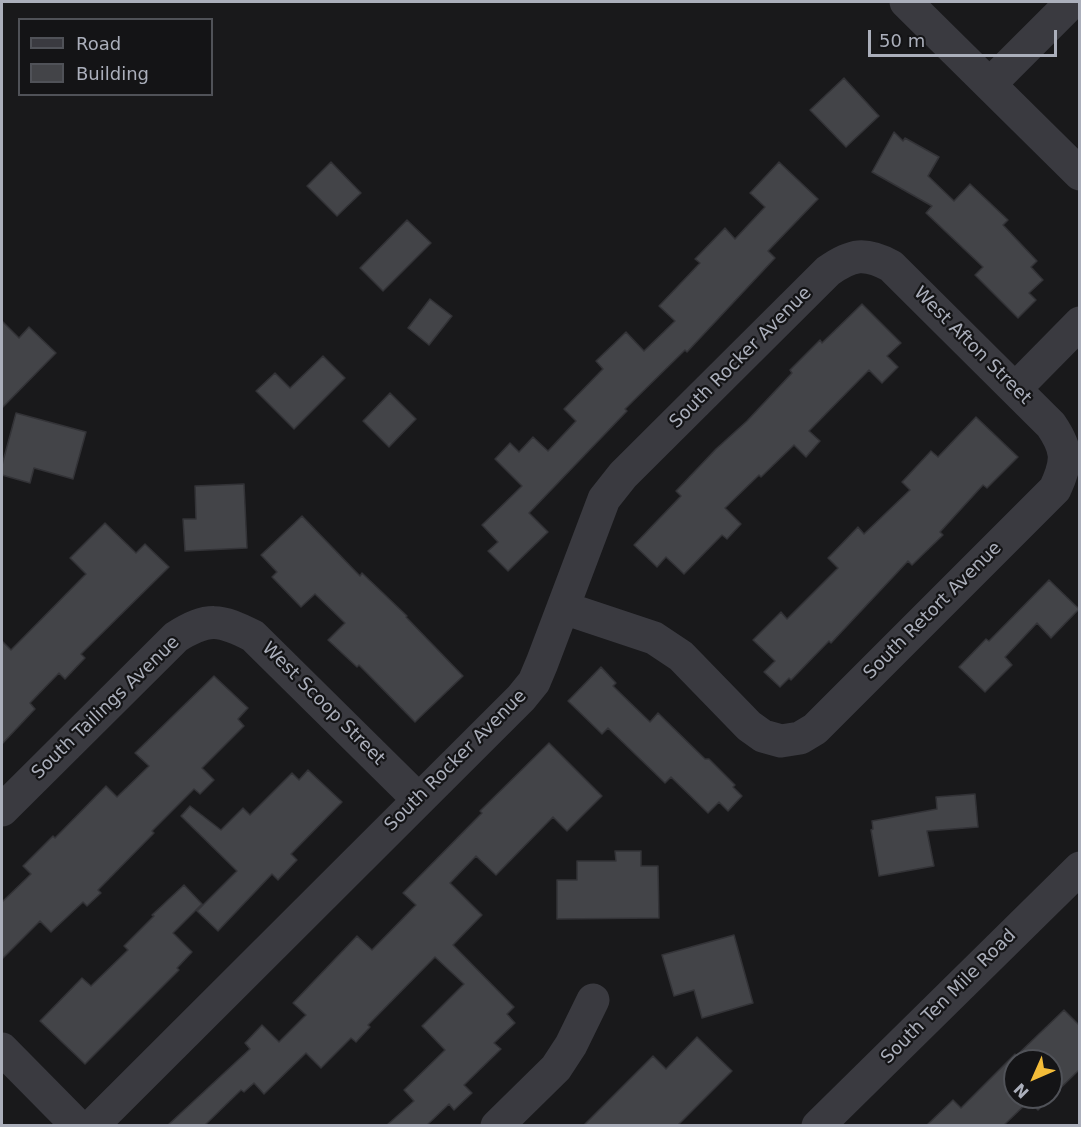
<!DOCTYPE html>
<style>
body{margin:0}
#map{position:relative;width:1081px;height:1127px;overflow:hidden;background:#19191b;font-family:"DejaVu Sans",sans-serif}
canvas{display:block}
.frame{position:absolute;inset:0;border:3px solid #abafbb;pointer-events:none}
.legend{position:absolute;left:18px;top:18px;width:195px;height:78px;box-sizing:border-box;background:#141416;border:2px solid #505258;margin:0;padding:8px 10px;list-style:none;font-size:18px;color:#abafbb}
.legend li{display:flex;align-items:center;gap:12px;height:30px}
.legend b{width:30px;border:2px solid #505258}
.north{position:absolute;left:1003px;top:1049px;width:60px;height:60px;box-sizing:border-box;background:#141416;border:2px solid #505258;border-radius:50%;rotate:225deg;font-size:16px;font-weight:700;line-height:24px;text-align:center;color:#abafbb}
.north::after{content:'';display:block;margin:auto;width:21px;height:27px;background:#f3bc39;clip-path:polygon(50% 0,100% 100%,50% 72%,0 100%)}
.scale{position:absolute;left:868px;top:30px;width:189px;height:27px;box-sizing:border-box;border:3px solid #abafbb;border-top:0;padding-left:8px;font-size:18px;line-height:21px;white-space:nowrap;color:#abafbb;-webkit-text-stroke:4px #141416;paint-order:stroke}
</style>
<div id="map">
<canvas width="1081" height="1127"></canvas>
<div class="frame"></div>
<ul class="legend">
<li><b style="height:8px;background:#3a3a40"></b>Road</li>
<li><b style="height:16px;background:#434448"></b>Building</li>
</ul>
<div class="north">N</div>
<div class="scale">50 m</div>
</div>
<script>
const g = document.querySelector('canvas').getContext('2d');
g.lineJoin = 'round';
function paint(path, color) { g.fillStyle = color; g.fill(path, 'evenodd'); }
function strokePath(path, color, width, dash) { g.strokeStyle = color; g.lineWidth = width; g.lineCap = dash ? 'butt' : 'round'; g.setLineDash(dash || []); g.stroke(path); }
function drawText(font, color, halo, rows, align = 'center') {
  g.font = font + ' "DejaVu Sans",sans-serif'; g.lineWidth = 4.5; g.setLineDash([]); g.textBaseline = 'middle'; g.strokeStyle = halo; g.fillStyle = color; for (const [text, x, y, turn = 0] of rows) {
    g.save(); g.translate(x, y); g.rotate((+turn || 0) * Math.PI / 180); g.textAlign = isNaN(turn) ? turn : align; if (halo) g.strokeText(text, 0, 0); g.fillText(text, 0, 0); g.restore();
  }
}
const building = new Path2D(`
 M 844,78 L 879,116 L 846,147 L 810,110 Z
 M 894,132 L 903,141 L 905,138 L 939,157 L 928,176 L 954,201 L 970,184 L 1008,220 L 1003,225 L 1037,261 L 1031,267 L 1043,280 L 1029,293 L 1036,300 L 1018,318 L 975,275 L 983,267 L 926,213 L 932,206 L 872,172 Z
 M 331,162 L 361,193 L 337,216 L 307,186 Z
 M 779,162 L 818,199 L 768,251 L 775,258 L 687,352 L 685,350 L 625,409 L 627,411 L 529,513 L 548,532 L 508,571 L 488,551 L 498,542 L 482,525 L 522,486 L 495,459 L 510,443 L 519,452 L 533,437 L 548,451 L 576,421 L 564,409 L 603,369 L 596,361 L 626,332 L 644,351 L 675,321 L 659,306 L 700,263 L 695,259 L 725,228 L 735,239 L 765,207 L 750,193 Z
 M 407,220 L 431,243 L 383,291 L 360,268 Z
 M 430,299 L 452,316 L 429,345 L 408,328 Z
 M 862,304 L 901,343 L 887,356 L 898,367 L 882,383 L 869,370 L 809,431 L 820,441 L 806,457 L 794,445 L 761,477 L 759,475 L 725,508 L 741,524 L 727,539 L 722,535 L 684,574 L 666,557 L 657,567 L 634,545 L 681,496 L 676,491 L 716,449 L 747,421 L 792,373 L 790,370 L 820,340 L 822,343 Z
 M 2,321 L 19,338 L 29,327 L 56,353 L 2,408 Z
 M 323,356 L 345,378 L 294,429 L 256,391 L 275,373 L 290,388 Z
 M 390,393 L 416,419 L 389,447 L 363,421 Z
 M 16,413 L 86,432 L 73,479 L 34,468 L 30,483 L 2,475 L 2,465 Z
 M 976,417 L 1018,457 L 987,488 L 983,485 L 940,532 L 943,535 L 912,565 L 908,561 L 831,643 L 829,641 L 791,680 L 789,678 L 780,687 L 764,672 L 775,661 L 753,640 L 781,612 L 787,619 L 838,568 L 828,558 L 858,527 L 864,534 L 910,490 L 902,482 L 931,451 L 938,457 Z
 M 244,484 L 247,548 L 185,551 L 183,519 L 196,519 L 195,486 Z
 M 302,516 L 360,576 L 362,573 L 407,616 L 406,617 L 463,676 L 415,722 L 359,665 L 357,667 L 328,640 L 345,623 L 315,594 L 301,607 L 272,577 L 277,572 L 261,555 Z
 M 105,523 L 136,553 L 145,544 L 169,567 L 81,654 L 85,658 L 65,679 L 59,673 L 30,703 L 35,709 L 2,744 L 2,641 L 11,650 L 86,574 L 70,558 Z
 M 1049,580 L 1079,609 L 1051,638 L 1037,623 L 1005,657 L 1012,665 L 985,692 L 959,667 L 986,639 L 989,641 Z
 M 601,667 L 616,683 L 613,686 L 650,722 L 658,713 L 705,759 L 709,759 L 735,785 L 733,787 L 742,796 L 728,811 L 719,802 L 708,813 L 671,777 L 665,783 L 608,728 L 602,734 L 568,701 Z
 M 214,676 L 248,708 L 238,719 L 244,726 L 202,768 L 214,780 L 200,794 L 194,789 L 152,831 L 154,833 L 98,890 L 101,893 L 87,906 L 83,902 L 51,932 L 40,921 L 2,959 L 2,902 L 31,874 L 23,866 L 53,836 L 55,838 L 106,786 L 117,797 L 149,766 L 135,753 Z
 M 549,743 L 602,796 L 567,831 L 553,817 L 496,875 L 476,856 L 450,883 L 482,915 L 453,945 L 514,1007 L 507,1014 L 515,1023 L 494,1043 L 501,1049 L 464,1085 L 472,1093 L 454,1110 L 449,1104 L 427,1125 L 387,1125 L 414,1101 L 404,1090 L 445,1050 L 422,1026 L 464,984 L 435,957 L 368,1025 L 370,1027 L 356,1042 L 351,1038 L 321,1068 L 306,1053 L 264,1094 L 254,1083 L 244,1092 L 241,1090 L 205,1125 L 168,1125 L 250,1049 L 245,1043 L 262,1025 L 279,1042 L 306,1015 L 293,1003 L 357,936 L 372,950 L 416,905 L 403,893 L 482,813 L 480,811 Z
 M 308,770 L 342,802 L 291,854 L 297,860 L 278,880 L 272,874 L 218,931 L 197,911 L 237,871 L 181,816 L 190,806 L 221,830 L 243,808 L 250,815 L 292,773 L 299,780 Z
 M 975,794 L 978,827 L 927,831 L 934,866 L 879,876 L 871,830 L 873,829 L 872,821 L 937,809 L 936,797 Z
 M 615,851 L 641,851 L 641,866 L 658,866 L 659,918 L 557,919 L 557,880 L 577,880 L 577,861 L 616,861 Z
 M 184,885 L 202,904 L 173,933 L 192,952 L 177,968 L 179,970 L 85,1064 L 40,1021 L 82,978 L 91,986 L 128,950 L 124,946 L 154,916 L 152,915 Z
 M 734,935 L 753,1003 L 702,1018 L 694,990 L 674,996 L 662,955 Z
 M 1064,1010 L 1080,1026 L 1080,1069 L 1038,1110 L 1029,1101 L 1004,1125 L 927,1125 L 953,1100 L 961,1108 L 1015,1054 L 1016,1056 ZM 1015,1061 L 1051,1061 L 1051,1097 L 1015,1097 Z
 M 697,1037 L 732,1071 L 678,1125 L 584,1125 L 653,1056 L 666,1069 Z`);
paint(building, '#434448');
strokePath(building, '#333337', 1.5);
strokePath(new Path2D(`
 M 906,2 L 1080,174
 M 990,84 L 1072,2
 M 1015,389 L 1080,323
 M 2,810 L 176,637 C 208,617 220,619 253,636 L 419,800
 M 2,1049 L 78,1126
 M 92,1126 L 521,698 L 534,682 L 542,663 L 604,499 L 623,475 L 828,271 C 852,254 865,252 891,266 L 1051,425 C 1068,450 1068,461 1055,489 L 815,729 L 800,738 L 781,741 L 763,736 L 749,726 L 681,656 L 654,638 L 564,608
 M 497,1126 L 556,1068 L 571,1045 L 593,1000
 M 818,1126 L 1080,868`), '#3a3a40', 33);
drawText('18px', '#abafbb', '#141416', [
 ["West Afton Street",972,346,45],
 ["South Rocker Avenue",741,358,-45],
 ["South Retort Avenue",933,611,-45],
 ["West Scoop Street",323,704,45],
 ["South Tailings Avenue",106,708,-44],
 ["South Rocker Avenue",456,761,-45],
 ["South Ten Mile Road",949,997,-45]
]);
</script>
